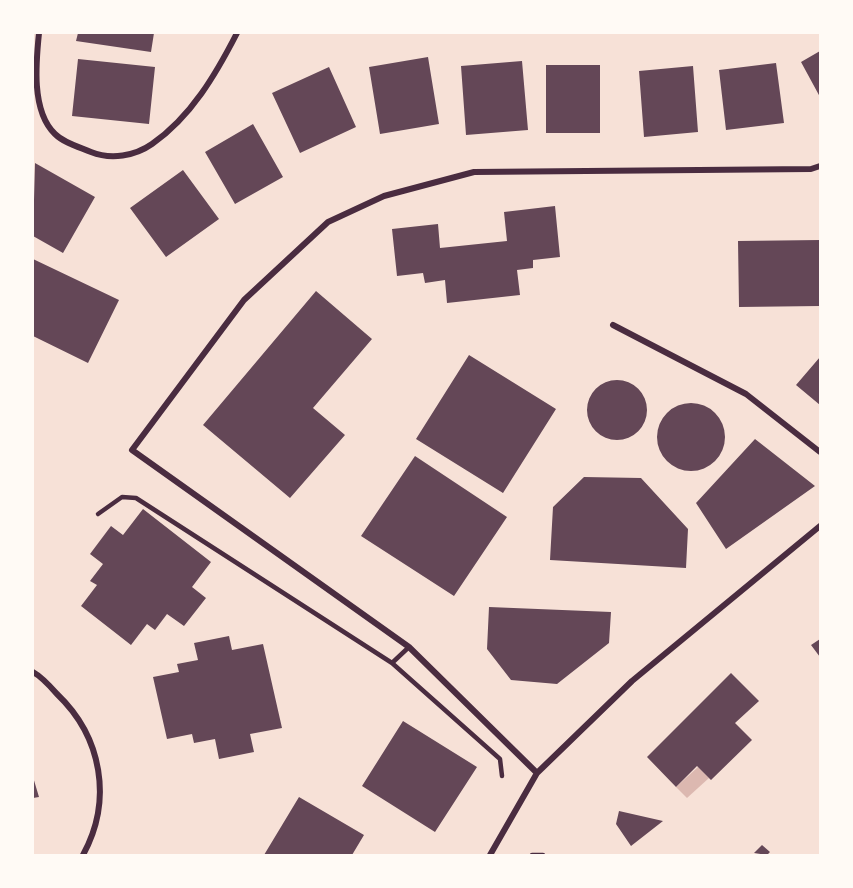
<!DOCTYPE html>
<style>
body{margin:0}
#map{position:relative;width:853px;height:888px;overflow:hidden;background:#f7e1d7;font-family:Ubuntu,sans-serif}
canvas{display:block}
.frame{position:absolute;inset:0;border:34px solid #fffaf5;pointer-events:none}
</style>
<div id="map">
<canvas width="853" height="888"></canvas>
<div class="frame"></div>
</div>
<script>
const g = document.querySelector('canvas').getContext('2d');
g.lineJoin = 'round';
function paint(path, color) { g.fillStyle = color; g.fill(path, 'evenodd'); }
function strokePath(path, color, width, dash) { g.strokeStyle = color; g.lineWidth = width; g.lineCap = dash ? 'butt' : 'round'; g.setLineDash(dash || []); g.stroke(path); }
paint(new Path2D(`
 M 698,767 L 709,778 L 687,798 L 676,787 Z`), '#dcb8b0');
paint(new Path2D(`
 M 78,33 L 154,33 L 151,52 L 76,41 Z
 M 820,51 L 820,97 L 801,62 Z
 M 428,57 L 439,124 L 380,134 L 369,67 Z
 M 78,59 L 155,67 L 149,124 L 72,116 Z
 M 522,61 L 528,130 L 466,135 L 461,66 Z
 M 776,63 L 784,123 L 726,130 L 719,70 Z
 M 546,65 L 600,65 L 600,133 L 546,133 Z
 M 693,66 L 698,132 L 644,137 L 639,71 Z
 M 329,67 L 356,127 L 300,153 L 272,93 Z
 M 253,124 L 283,177 L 235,204 L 205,152 Z
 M 35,163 L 95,197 L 63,253 L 33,236 Z
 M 183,170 L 219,219 L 166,257 L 130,208 Z
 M 555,206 L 560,257 L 533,260 L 533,268 L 517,270 L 520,295 L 447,303 L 445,280 L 425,283 L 423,273 L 397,276 L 392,229 L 438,224 L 440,248 L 507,241 L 504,212 Z
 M 820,240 L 820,306 L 739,307 L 738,241 Z
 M 33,259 L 119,300 L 88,363 L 33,336 Z
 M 316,291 L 372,339 L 313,408 L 345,435 L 290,498 L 203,425 Z
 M 469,355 L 556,409 L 503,493 L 416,439 Z
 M 820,357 L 820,405 L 796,385 Z
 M587 410a30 30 0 1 1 60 0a30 30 0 1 1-60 0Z
 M657 437a34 34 0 1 1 68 0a34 34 0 1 1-68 0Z
 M 755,439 L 815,486 L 726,549 L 696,503 Z
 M 415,456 L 507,517 L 454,596 L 361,536 Z
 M 584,477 L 641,478 L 688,529 L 686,568 L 550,560 L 553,507 Z
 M 143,509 L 211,562 L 192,587 L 206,598 L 184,626 L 167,614 L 155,630 L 147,624 L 131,645 L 81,606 L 97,585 L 90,581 L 103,564 L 90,554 L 111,526 L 123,535 Z
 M 489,607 L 611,612 L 609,643 L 557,684 L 511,680 L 487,649 Z
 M 229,636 L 232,650 L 263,644 L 282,728 L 250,734 L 254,752 L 219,759 L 215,739 L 194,743 L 192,734 L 167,739 L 153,677 L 179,672 L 177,664 L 198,660 L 194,643 Z
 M 820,639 L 820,657 L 811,645 Z
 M 731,673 L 759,701 L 735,723 L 752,740 L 711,780 L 697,766 L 676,787 L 647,757 Z
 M 403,721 L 477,767 L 435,832 L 362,786 Z
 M 33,777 L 39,797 L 33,798 Z
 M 299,797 L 364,835 L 352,855 L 264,855 Z
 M 619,811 L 663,821 L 631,846 L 616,824 Z
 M 762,845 L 770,852 L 767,855 L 754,853 Z`), '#644757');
strokePath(new Path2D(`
 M 98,514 L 122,497 L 136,498 L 392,663 L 500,759 L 502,776
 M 392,663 L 409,647
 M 532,855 L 543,855`), '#4a2c40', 4.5);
strokePath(new Path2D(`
 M 39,33 C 36,62 31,111 55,134 C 64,143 79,147 91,152 C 111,160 135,156 152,144 C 191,117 216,74 237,33
 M 613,325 L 746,394 L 820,452
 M 33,672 C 42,677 50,686 57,694 C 102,737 113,800 83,855
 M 537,773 L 409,647 L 132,450 L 244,300 L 328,222 L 384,196 L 474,172 L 811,169 L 820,166
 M 490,855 L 537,773 L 632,681 L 820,526`), '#4a2c40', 6);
</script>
